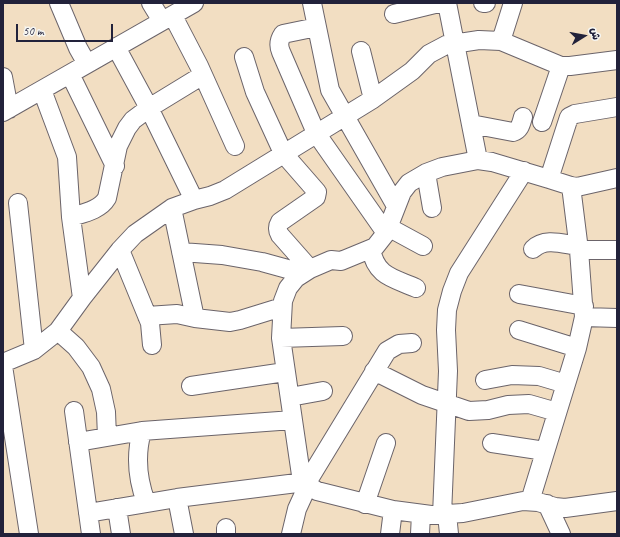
<!DOCTYPE html>
<meta charset="utf-8">
<style>
body{margin:0}
#map{position:relative;width:620px;height:537px;overflow:hidden;background:#f2dec2;font-family:Caveat,"Playpen Sans Arabic",sans-serif}
canvas{display:block}
.frame{position:absolute;inset:0;border:4px solid #22223b;pointer-events:none}
.north{position:absolute;left:564px;top:16px;width:40px;height:40px;-webkit-text-stroke:3px #f6f6f2;paint-order:stroke;rotate:79deg;font-size:11px;font-weight:700;line-height:16px;text-align:center;color:#22223b}
.north::after{content:'';display:block;margin:auto;width:14px;height:18px;background:#22223b;clip-path:polygon(50% 0,100% 100%,50% 72%,0 100%)}
.scale{position:absolute;left:16px;top:24px;width:97px;height:18px;box-sizing:border-box;border:2px solid #22223b;border-top:0;padding-left:5px;font-size:12px;line-height:14px;white-space:nowrap;color:#22223b;-webkit-text-stroke:3px #f6f6f2;paint-order:stroke}
</style>
<div id="map">
<canvas width="620" height="537"></canvas>
<div class="frame"></div>
<div class="north">ش</div>
<div class="scale">50 m</div>
</div>
<script>
const g = document.querySelector('canvas').getContext('2d');
g.lineJoin = 'round';
function strokePath(path, color, width, dash) { g.strokeStyle = color; g.lineWidth = width; g.lineCap = dash ? 'butt' : 'round'; g.setLineDash(dash || []); g.stroke(path); }
const minor = new Path2D(`
 M 59,3 L 78,48 L 87,64
 M 151,3 L 162,21
 M 312,3 L 330,90 L 396,206
 M 447,3 L 478,160
 M 483,3 L 486,3
 M 394,14 L 439,3
 M 173,16 L 199,66 L 235,146
 M 317,27 L 283,34 C 279,40 278,45 281,52 L 316,133 L 386,233
 M 501,41 L 513,3
 M 116,47 L 149,108 L 194,200
 M 361,51 L 373,99
 M 244,57 L 255,92 L 283,153 L 317,192 L 316,197 L 280,222 C 277,227 277,230 280,235 L 310,269
 M 70,74 L 115,166
 M 3,77 L 9,109
 M 42,90 L 67,157 L 71,217 L 82,298
 M 3,112 L 194,3
 M 542,122 L 561,66
 M 471,124 L 513,132 C 520,130 521,124 523,117
 M 426,173 L 432,208
 M 617,178 L 577,187 L 571,186 L 549,179 L 492,162 L 478,160 L 442,167 L 426,173 L 409,183 L 402,192 L 386,233 L 375,247 L 341,261 L 331,260 L 310,269 L 296,278 L 288,288 L 283,301 L 281,338 L 301,475 L 306,484 L 317,491 L 393,510 L 431,515 L 463,513 L 523,501 L 538,502 L 555,507 L 565,508 L 617,501
 M 549,179 L 569,117 L 575,114 L 617,107
 M 18,203 L 34,350
 M 172,208 L 195,318
 M 71,217 C 84,213 100,210 107,198 L 118,146 L 127,128 L 133,120 L 149,108 L 203,75
 M 388,227 L 423,246
 M 371,249 C 376,277 394,278 416,288
 M 533,249 C 545,237 563,244 578,246
 M 120,250 L 150,323 L 152,345
 M 579,250 L 617,250
 M 181,252 L 222,255 L 262,262 L 302,273
 M 519,294 L 584,306
 M 147,316 L 177,314 L 195,318 L 230,322 L 240,320 L 282,307
 M 584,317 L 617,318
 M 519,330 L 577,348
 M 58,331 L 76,347 L 91,367 L 101,389 L 106,412 L 107,437
 M 281,338 L 343,336
 M 3,363 L 34,350 L 58,331 L 82,298 L 120,250 L 135,234 L 172,208 L 194,200 L 210,196 L 225,190 L 373,99 L 412,71 L 429,54 L 446,45 L 479,40 L 501,41 L 561,66 L 570,66 L 617,60
 M 3,366 L 29,534
 M 374,371 L 422,395 L 469,411 L 488,410 L 508,405 L 529,404 L 557,412
 M 485,380 L 512,375 L 539,376 L 566,384
 M 191,386 L 285,372
 M 290,397 L 323,391
 M 74,411 L 91,534
 M 142,431 C 135,456 137,478 146,502
 M 78,442 L 142,431 L 293,420
 M 492,443 L 545,451
 M 306,484 L 387,351 L 399,344 L 412,343
 M 177,498 L 184,534
 M 530,501 L 577,348 L 584,317 L 579,250 L 571,186
 M 365,504 L 386,443
 M 547,504 L 561,534
 M 117,508 L 121,534
 M 88,513 L 177,498 L 305,482
 M 447,514 L 449,534
 M 442,515 L 448,371 L 446,330 L 447,310 L 452,291 L 459,273 L 524,171
 M 226,528 L 226,534
 M 291,534 L 297,509 L 308,485
 M 390,534 L 393,510
 M 420,534 L 421,514`);
strokePath(minor, '#6b646a', 20);
strokePath(minor, '#fff', 18);
</script>
